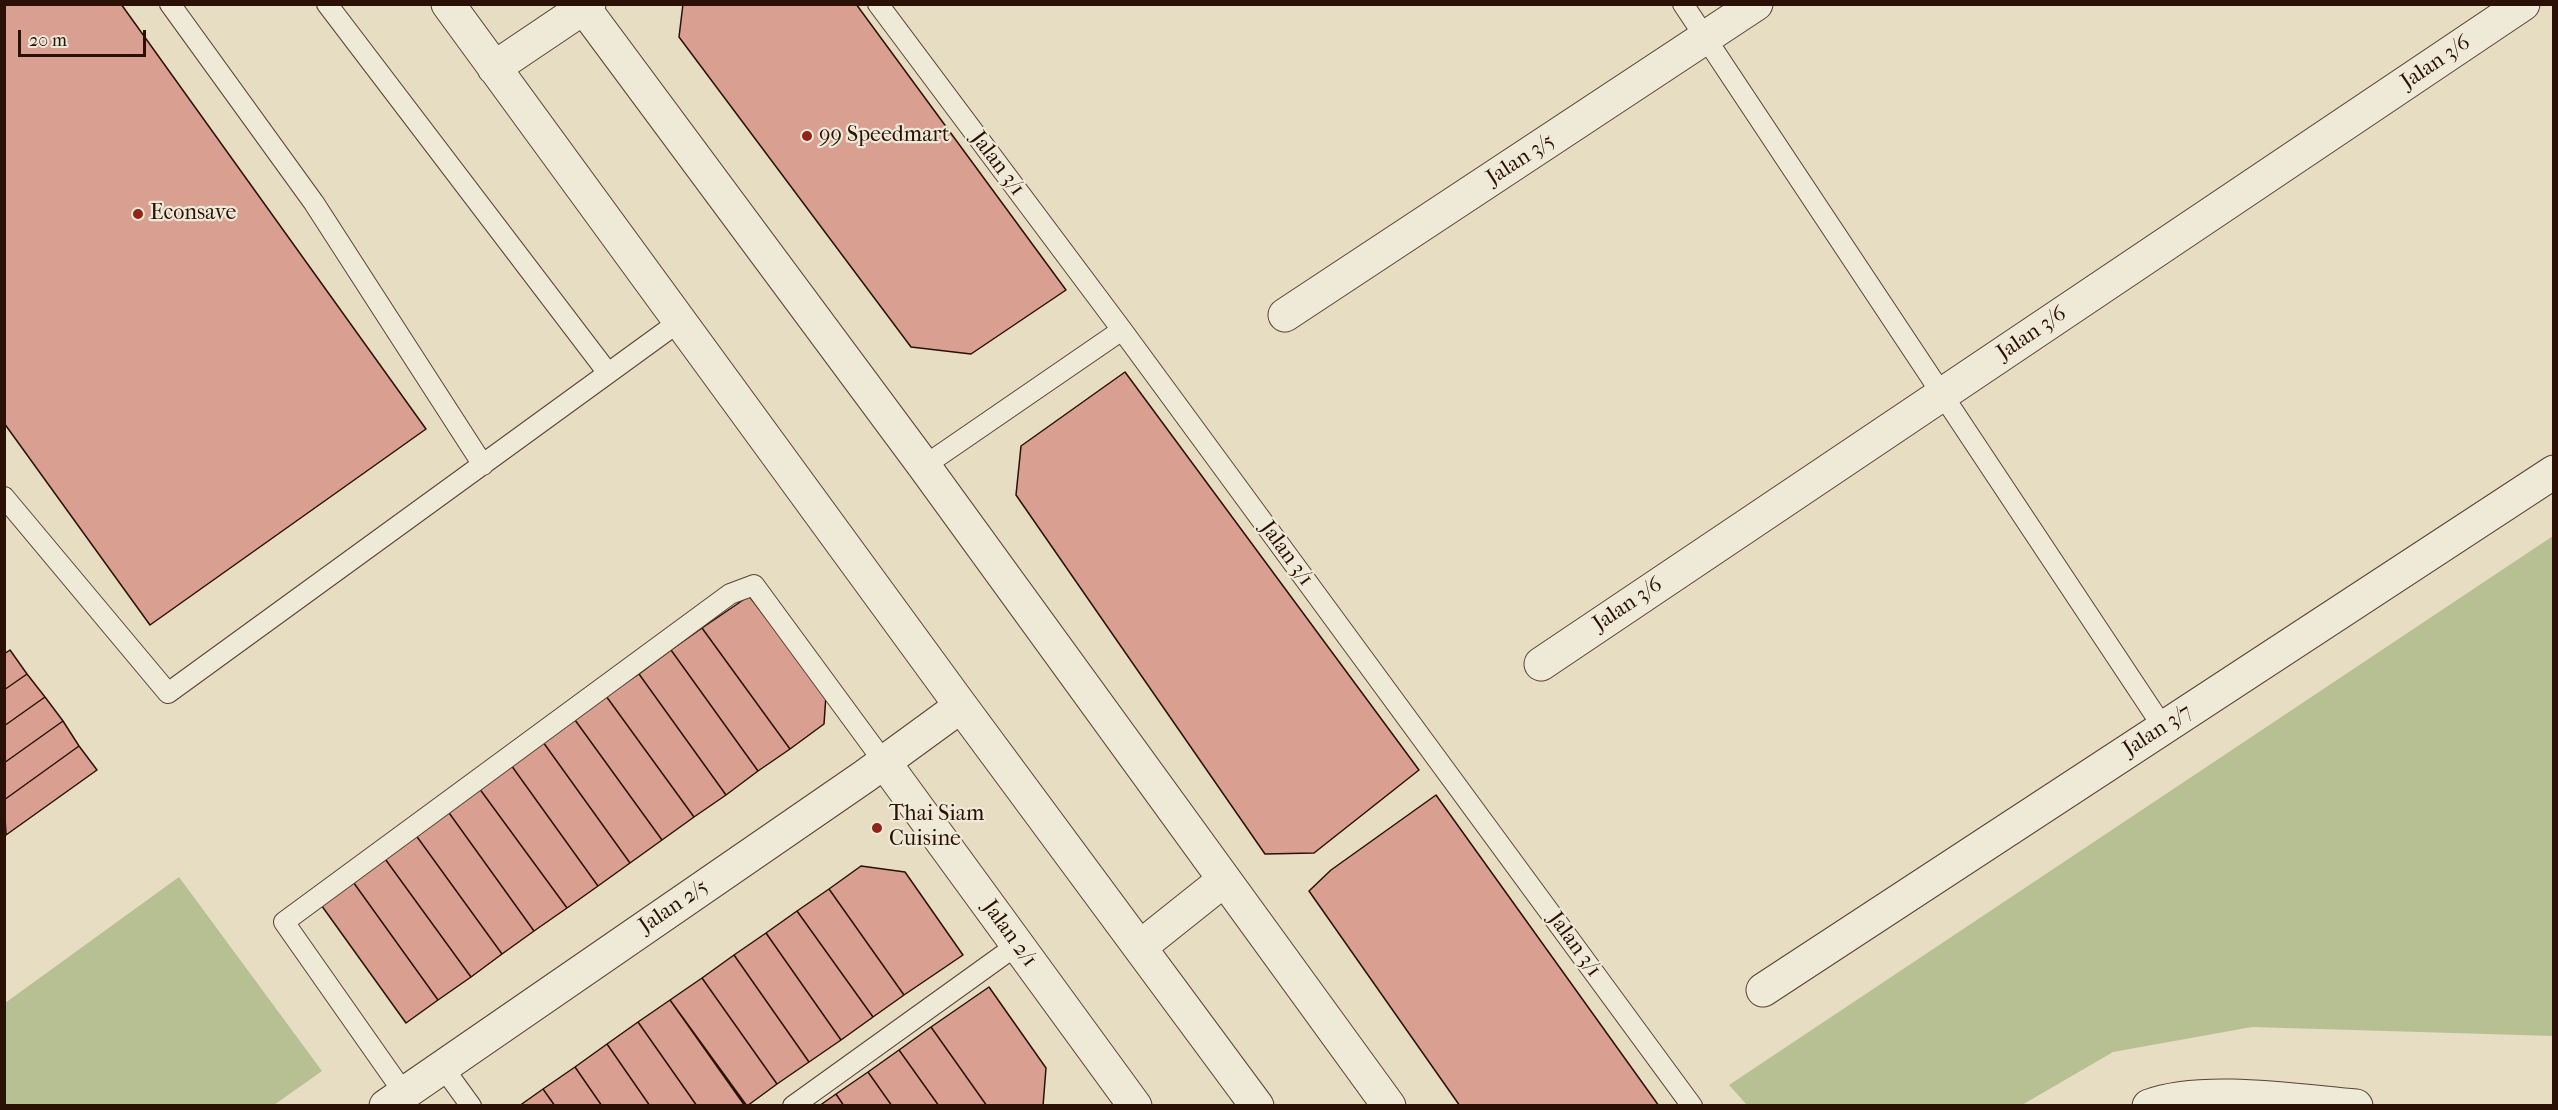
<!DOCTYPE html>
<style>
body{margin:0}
#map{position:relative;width:2558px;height:1110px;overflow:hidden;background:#e7ddc3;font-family:"IM FELL French Canon",serif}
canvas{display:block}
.frame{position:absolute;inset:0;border:6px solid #2a1005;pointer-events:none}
.scale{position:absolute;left:18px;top:30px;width:128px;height:27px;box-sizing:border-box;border:3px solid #2a1005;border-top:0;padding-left:8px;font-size:18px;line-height:21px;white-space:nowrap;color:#2a1005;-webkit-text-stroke:4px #efe9d8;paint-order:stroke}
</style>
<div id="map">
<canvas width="2558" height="1110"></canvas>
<div class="frame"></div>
<div class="scale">20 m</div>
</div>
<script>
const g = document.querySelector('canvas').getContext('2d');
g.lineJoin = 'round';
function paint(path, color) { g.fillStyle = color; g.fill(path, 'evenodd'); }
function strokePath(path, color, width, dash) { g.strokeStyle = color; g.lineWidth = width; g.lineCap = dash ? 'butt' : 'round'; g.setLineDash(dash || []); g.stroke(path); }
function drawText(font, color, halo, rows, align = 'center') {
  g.font = font + ' "IM FELL French Canon",serif'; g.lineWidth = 4.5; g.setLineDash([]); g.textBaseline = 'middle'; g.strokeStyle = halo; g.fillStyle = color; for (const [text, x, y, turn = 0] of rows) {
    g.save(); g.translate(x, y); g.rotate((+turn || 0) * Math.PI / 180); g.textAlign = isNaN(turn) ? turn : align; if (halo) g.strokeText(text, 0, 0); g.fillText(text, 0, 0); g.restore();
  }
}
paint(new Path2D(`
 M 2553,536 L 2553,1036 L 2252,1027 L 2113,1052 L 2022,1105 L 1747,1105 L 1729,1085 Z
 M 179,877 L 322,1071 L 274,1105 L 5,1105 L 5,1003 Z`), '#b7c093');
const building = new Path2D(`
 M 4,4 L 121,4 L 426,429 L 150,625 L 4,423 Z
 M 683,4 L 856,4 L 1066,290 L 971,354 L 911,347 L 679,37 Z
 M 1125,372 L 1419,770 L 1314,853 L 1265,854 L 1016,495 L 1021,446 Z
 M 749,596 L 826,695 L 824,724 L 790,749 L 702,628 Z
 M 702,628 L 790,749 L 758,771 L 671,650 Z
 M 10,650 L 27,674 L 4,690 L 4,654 Z
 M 671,650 L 758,771 L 726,795 L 639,674 Z
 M 27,674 L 45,697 L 4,726 L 4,690 Z
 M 639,674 L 726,795 L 694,817 L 606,696 Z
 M 606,696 L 694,817 L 662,840 L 575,720 Z
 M 45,697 L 63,721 L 4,763 L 4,726 Z
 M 575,720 L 662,840 L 630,863 L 543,742 Z
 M 63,721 L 79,746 L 4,800 L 4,763 Z
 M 543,742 L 630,863 L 598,886 L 511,765 Z
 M 79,746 L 97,770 L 6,835 L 4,800 Z
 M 511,765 L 598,886 L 567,908 L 479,788 Z
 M 479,788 L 567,908 L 534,931 L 447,810 Z
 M 1436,795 L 1659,1106 L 1460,1106 L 1309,891 L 1331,870 Z
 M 447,810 L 534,931 L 502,954 L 415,834 Z
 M 415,834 L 502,954 L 471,977 L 383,856 Z
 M 383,856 L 471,977 L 438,1000 L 351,879 Z
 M 861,866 L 905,872 L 963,955 L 904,995 L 829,889 Z
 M 351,879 L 438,1000 L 406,1023 L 319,902 Z
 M 829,889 L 904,995 L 873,1017 L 797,911 Z
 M 797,911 L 873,1017 L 841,1040 L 766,933 Z
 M 766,933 L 841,1040 L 809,1062 L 734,955 Z
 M 734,955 L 809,1062 L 777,1084 L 702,978 Z
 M 702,978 L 777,1084 L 747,1106 L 670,1000 Z
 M 989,987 L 1046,1068 L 1043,1106 L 987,1106 L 931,1027 Z
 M 670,1000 L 745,1106 L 697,1106 L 638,1022 Z
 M 638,1022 L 697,1106 L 650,1106 L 607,1044 Z
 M 931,1027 L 987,1106 L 939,1106 L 899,1050 Z
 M 607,1044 L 650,1106 L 602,1106 L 575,1067 Z
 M 899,1050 L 939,1106 L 892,1106 L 868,1072 Z
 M 575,1067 L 602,1106 L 555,1106 L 543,1089 Z
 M 868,1072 L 892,1106 L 844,1106 L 836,1094 Z
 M 543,1089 L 555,1106 L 519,1106 Z
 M 836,1094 L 844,1106 L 819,1106 Z`);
paint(building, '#d99f91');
strokePath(building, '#2a1005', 1.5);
const service = new Path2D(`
 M 170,4 L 314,203 L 483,465
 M 327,4 L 608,373
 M 878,4 L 1122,330 L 1692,1106
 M 1683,4 L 2163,727
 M 924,466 L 1122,330
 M 4,497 L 168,693 L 680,321
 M 442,1066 L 471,1106
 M 404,1093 L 284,922 L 730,594 L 754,585 L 884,762
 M 793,1106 L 1017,945`);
const minor = new Path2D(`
 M 448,4 L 961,706 L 1257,1106
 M 581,4 L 924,466 L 1389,1106
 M 494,68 L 589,4
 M 1285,315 L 1756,4
 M 1541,664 L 2523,4
 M 884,762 L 1135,1106
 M 1140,947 L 1224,880
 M 1763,990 L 2554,472
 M 386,1106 L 865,776 L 961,706
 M 2149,1106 C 2202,1086 2298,1101 2356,1106`);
strokePath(service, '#594334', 22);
strokePath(minor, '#594334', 35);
strokePath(service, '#efe9d8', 20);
strokePath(minor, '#efe9d8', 33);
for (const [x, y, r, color] of [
 [807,136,6,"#8f2418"],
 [138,214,6,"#8f2418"],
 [877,828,6,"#8f2418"]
]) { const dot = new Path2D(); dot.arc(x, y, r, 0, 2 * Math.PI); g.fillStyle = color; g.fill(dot); strokePath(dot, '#efe9d8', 2); }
drawText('22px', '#2a1005', '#efe9d8', [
 ["Jalan 3/6",2436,63,-34],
 ["Jalan 3/5",1521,160,-33],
 ["Jalan 3/1",997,164,53],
 ["Jalan 3/6",2032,334,-34],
 ["Jalan 3/1",1286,554,54],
 ["Jalan 3/6",1628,605,-34],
 ["Jalan 3/7",2158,731,-33],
 ["Jalan 2/5",674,907,-34],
 ["Jalan 2/1",1009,934,54],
 ["Jalan 3/1",1574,945,54]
]);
drawText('22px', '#2a1005', '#efe9d8', [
 ["99 Speedmart",819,136],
 ["Econsave",150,214],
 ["Thai Siam",889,815],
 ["Cuisine",889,840]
], 'left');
</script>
